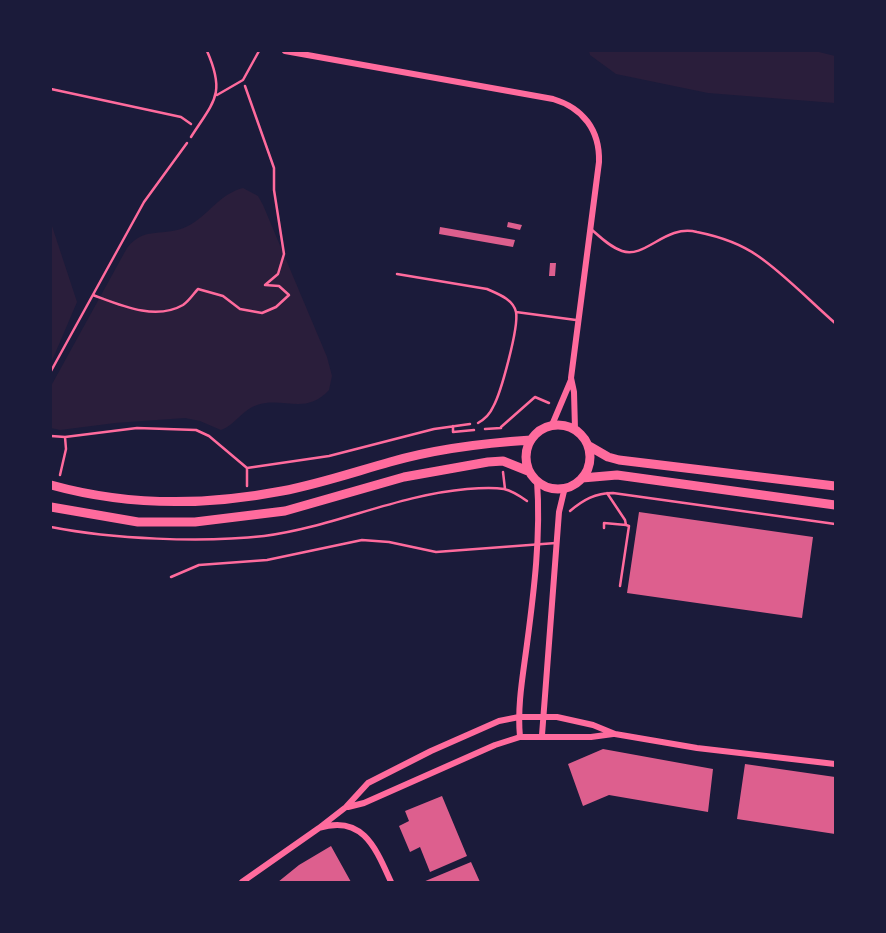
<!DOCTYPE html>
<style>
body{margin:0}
#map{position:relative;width:886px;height:933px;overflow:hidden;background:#1b1b3a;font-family:Raleway,sans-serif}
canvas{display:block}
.frame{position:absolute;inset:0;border:52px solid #1b1b3a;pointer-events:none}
</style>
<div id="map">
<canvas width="886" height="933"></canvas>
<div class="frame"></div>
</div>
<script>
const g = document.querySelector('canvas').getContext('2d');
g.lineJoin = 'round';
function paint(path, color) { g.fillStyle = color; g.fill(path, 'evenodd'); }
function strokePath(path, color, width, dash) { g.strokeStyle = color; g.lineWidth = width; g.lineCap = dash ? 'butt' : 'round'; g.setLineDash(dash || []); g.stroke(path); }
paint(new Path2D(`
 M 589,51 L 815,51 L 835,56 L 835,103 L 708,93 L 616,74 L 590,55 Z
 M 243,188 L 258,196 L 263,205 L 327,357 L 332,376 L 329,390 C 305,416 284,396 257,405 C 242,410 235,425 221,430 L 200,421 L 185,418 L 115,423 L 60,430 L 51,428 L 51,386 L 127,248 C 145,225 164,238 188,226 C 208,216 219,194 243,188 Z
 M 51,223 L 77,302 L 51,363 Z`), '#2a1e3b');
paint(new Path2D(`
 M 508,222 L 522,225 L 520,230 L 507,227 Z
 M 440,227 L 515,240 L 513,247 L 439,234 Z
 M 550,263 L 556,263 L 555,276 L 549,276 Z
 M 639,512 L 813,537 L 802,618 L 627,593 Z
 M 603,749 L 713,769 L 708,812 L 609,795 L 583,806 L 568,764 Z
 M 745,764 L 835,777 L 835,834 L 737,819 Z
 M 442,796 L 467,856 L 430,872 L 420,847 L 410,852 L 399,826 L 409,821 L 405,811 Z
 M 331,846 L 351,882 L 278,882 L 299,865 Z
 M 471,862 L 480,882 L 423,882 Z`), '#dd5f8e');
strokePath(new Path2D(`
 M 51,89 L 181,117 L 191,124
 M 93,295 C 120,305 155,321 183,305 C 189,301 194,293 198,289 L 223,296 L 240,309 L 262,313 L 276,307 L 289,295 L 279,286 L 265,285 L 278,274 L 284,254 L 274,190 L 274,168 L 245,86
 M 51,371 L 144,202 L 187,143
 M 453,426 L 453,432 L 474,430
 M 501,427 L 535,397 L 549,403
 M 485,429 L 501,428
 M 51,436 L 65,437 L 137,428 L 196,430 L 209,436 L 247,468 L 247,486
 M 247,468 L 329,456 L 434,429 L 470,424
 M 503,472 L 505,489
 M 60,475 L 66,449 L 65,437
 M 607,493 L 625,520 L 626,525 L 629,526 L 620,586
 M 570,511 C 583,500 595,493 613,493 L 835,524
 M 51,527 C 112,539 201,543 264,536 C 333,527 397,495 467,489 C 479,488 492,487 504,489 C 513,491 520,496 527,501
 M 604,528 L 604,523 L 626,525`), '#ff6b9d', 2.5);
strokePath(new Path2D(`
 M 217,95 L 243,80 L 259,51
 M 191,137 C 214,101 226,94 207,51
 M 591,229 C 600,237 610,247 622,251 C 646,259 665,224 697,232 C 717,236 741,244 758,256 C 783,273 811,302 835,323
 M 397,274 L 487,289 C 498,294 513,299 516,312 C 519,327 501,393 493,407 C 490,414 485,419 478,423
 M 516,312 L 576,320
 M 171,577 L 199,565 L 267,560 L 362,540 L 389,542 L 436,552 L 556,543`), '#ff6b9d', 2.5);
strokePath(new Path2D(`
 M 285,51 L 553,99 C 583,108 600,130 599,162 L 571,378 L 574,392 L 575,429
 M 552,425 L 571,380
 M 542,735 L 559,512 L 565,487
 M 520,737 C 517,706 523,675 527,644 C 534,591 541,535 537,481
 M 348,807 L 364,803 L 495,745 L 520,737 L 591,737 L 613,734
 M 319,828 L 346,807 L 368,783 L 431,751 L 499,721 L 519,717 L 557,717 L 593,725 L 615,734 L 697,748 L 835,764
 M 242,882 L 319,828 C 363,814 376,849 391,882`), '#ff6b9d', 6);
strokePath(new Path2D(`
 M526 457a32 32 0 1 1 64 0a32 32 0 1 1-64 0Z
 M 589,446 L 608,457 L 619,460 L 835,486
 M 582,478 L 617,475 L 835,505
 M 51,485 C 127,506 205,506 282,491 C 319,484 354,472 390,462 C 435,449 484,443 531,440
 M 51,507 L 138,522 L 195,522 L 285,511 L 404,477 L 488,462 L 503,461 L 528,471`), '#ff6b9d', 9);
</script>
